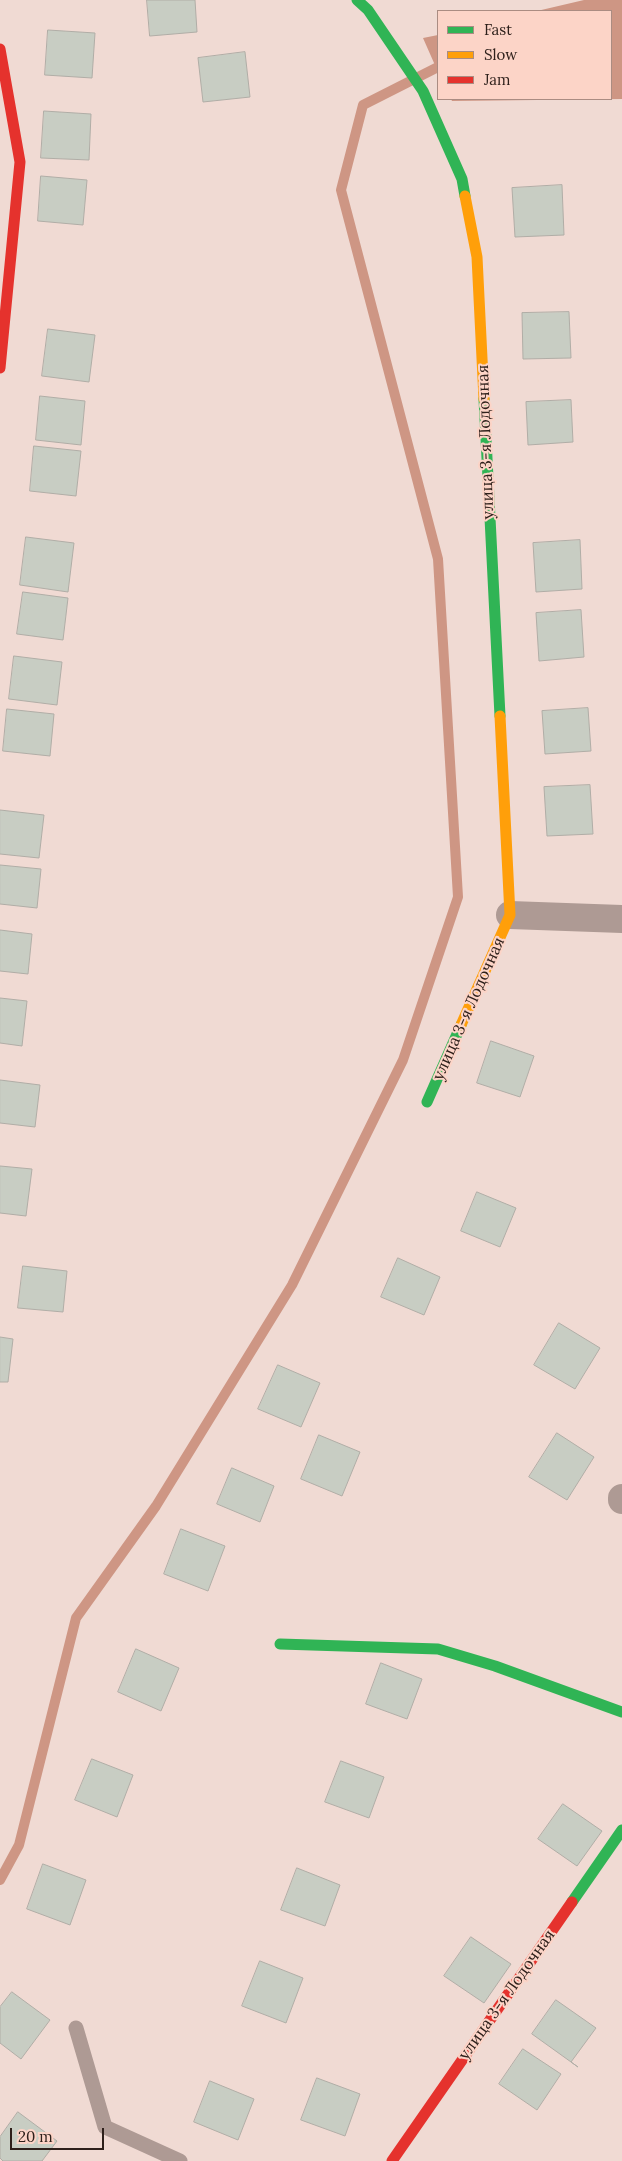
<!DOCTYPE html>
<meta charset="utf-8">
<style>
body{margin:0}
#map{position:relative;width:622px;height:2161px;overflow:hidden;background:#f0dad3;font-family:Lora,serif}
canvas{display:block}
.legend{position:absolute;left:437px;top:10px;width:175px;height:90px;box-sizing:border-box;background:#fcd4c7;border:1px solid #aa8c82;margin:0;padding:6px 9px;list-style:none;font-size:15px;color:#2e201b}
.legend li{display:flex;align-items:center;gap:10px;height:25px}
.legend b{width:25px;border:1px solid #aa8c82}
.scale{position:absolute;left:10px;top:2128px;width:94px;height:22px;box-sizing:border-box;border:2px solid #2e201b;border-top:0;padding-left:6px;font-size:15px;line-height:18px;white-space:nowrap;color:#2e201b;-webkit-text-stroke:4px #fcd4c7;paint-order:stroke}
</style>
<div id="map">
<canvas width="622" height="2161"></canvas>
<ul class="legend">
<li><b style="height:6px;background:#30b455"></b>Fast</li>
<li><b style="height:6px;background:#ff9f0a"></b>Slow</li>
<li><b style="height:6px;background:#e5322d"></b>Jam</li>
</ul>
<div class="scale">20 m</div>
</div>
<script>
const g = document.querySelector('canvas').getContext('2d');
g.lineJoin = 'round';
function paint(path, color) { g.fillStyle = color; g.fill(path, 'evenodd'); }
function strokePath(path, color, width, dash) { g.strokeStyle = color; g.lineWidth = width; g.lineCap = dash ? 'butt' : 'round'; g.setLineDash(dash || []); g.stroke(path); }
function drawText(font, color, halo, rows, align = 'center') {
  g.font = font + ' Lora,serif'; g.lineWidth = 4; g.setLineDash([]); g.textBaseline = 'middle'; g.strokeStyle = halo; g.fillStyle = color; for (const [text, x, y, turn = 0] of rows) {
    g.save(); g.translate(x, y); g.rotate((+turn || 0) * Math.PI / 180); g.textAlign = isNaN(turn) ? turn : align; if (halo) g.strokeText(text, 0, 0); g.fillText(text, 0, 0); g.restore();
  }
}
paint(new Path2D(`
 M 584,0 L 622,0 L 622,99 L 452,101 L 451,99 L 611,99 L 611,11 L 537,11 Z
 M 438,35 L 438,72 L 423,38 Z`), '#ce9684');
strokePath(new Path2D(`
 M 0,1880 L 19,1845 L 76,1618 L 156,1506 L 292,1285 L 403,1060 L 458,897 L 438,559 L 341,190 L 363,105 L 438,67`), '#ce9684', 10);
const building = new Path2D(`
 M 147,0 L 195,0 L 197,32 L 150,36 Z
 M 48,30 L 95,33 L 92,78 L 45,75 Z
 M 245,52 L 250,97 L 203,102 L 198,58 Z
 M 44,111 L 91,114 L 89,160 L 41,158 Z
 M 41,176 L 87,180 L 83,225 L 38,221 Z
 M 562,185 L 564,235 L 515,237 L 512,188 Z
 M 569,312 L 571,358 L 523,359 L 522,313 Z
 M 48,329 L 95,335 L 89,382 L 42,376 Z
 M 40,396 L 85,401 L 81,445 L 36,440 Z
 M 571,400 L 573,442 L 528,445 L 526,402 Z
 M 34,446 L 81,451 L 76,496 L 30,491 Z
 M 26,537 L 74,543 L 68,592 L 20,585 Z
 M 580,540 L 582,589 L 536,592 L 533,543 Z
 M 23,592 L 68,598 L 63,640 L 17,634 Z
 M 581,610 L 584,657 L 539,661 L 536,613 Z
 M 14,656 L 62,662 L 57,705 L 9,699 Z
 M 588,708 L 591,751 L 545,754 L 542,711 Z
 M 7,709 L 54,714 L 50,756 L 3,751 Z
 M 590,785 L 593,834 L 547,836 L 544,787 Z
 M 0,810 L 44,815 L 39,858 L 0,854 Z
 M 0,865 L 41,869 L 37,908 L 0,904 Z
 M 0,930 L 32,934 L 28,974 L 0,971 Z
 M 0,998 L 27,1001 L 22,1046 L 0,1043 Z
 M 491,1041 L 534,1056 L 520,1097 L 477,1083 Z
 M 0,1080 L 40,1085 L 35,1127 L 0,1123 Z
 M 0,1166 L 32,1169 L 26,1216 L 0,1213 Z
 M 477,1192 L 516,1208 L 500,1247 L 461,1231 Z
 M 398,1258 L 440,1277 L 424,1315 L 381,1297 Z
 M 23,1266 L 67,1271 L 63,1312 L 18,1308 Z
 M 559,1323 L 600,1348 L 575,1389 L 534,1365 Z
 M 0,1337 L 13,1339 L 8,1382 L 0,1382 Z
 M 278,1365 L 320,1383 L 301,1427 L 258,1409 Z
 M 557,1433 L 594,1457 L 567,1500 L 529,1477 Z
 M 319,1435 L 360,1452 L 342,1496 L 301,1479 Z
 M 232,1468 L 274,1486 L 260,1522 L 217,1504 Z
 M 181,1529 L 225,1546 L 208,1591 L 164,1574 Z
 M 136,1649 L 179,1668 L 161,1711 L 118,1692 Z
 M 381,1663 L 422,1679 L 407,1719 L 366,1704 Z
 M 92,1759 L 133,1775 L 117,1817 L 75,1800 Z
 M 341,1761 L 384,1777 L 369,1818 L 325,1802 Z
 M 563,1804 L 602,1831 L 577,1866 L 538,1839 Z
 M 43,1864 L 86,1880 L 70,1925 L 27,1909 Z
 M 297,1868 L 340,1885 L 325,1926 L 281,1910 Z
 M 471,1937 L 511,1964 L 484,2003 L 444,1976 Z
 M 260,1961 L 303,1978 L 286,2023 L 242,2006 Z
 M 12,1992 L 50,2020 L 21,2059 L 0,2043 L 0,2007 Z
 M 556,2000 L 596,2028 L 571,2062 L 578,2067 L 532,2034 Z
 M 523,2049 L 561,2074 L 537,2110 L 499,2084 Z
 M 317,2078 L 360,2094 L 345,2136 L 301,2120 Z
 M 210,2081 L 254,2099 L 238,2140 L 194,2122 Z
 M 18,2112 L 57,2141 L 42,2161 L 3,2161 L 0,2158 L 0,2137 Z`);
paint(building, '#c8cdc3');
strokePath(building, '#b0ada6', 1);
strokePath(new Path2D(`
 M 76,2028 L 105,2127 L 180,2161`), '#ae9a94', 15);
strokePath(new Path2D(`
 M 510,915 L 622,919
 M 622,1498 L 622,1500`), '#ae9a94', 28);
strokePath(new Path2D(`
 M 357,0 L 368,10 L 423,91 L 462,179 L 465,196
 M 484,399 L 500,716
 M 427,1102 L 461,1025
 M 280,1644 L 438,1649 L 495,1666 L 622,1712
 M 572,1902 L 622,1830`), '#30b455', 11);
strokePath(new Path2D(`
 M 465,196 L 477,257 L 484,399
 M 461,1025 L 510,915 L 500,716`), '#ff9f0a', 11);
strokePath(new Path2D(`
 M 0,49 L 20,162 L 0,368
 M 392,2161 L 572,1902`), '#e5322d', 11);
drawText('16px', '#2e201b', '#fcd4c7', [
 ["улица 3-я Лодочная",486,442,-92],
 ["улица 3-я Лодочная",469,1009,-66],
 ["улица 3-я Лодочная",507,1995,-55]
]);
</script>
